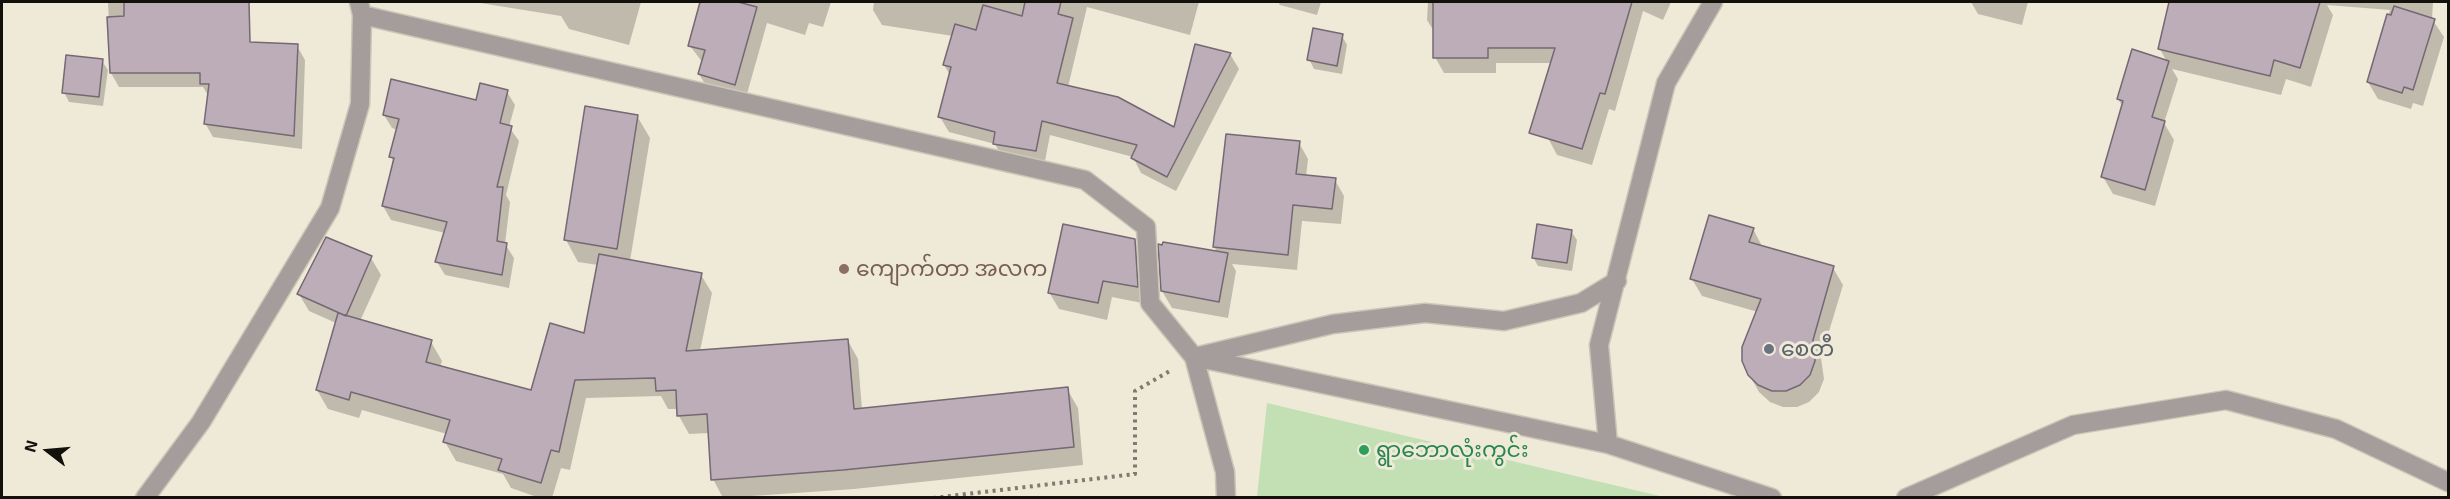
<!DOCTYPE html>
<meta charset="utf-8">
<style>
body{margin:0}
#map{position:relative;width:2450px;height:499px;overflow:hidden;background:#efe9d8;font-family:"Exo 2",sans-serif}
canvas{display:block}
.frame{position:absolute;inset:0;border:3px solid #13110c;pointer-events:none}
.north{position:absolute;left:18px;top:421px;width:60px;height:60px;-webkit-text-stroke:4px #efe9d8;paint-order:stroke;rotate:286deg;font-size:16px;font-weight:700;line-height:24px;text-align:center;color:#13110c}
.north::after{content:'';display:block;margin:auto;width:21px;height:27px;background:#13110c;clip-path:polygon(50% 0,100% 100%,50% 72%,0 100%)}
</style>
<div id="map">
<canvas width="2450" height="499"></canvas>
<div class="frame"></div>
<div class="north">N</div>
</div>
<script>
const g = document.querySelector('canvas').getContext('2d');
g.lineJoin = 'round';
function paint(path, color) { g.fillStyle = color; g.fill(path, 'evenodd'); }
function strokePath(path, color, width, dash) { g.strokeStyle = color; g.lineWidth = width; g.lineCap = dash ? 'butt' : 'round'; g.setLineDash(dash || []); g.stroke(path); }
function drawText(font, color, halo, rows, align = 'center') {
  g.font = font + ' "Exo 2","Noto Sans Myanmar",sans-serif'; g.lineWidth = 6; g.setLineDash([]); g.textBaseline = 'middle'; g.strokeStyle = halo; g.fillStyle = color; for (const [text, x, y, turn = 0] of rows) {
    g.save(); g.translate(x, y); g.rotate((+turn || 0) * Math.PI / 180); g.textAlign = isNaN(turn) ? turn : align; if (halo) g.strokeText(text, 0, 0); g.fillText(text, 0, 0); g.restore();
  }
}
paint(new Path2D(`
 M 1267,403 L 1664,497 L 1257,497 Z`), '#c2e0b3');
paint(new Path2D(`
 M 108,2 L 232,2 L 231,43 L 297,46 L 305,60 L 302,149 L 213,137 L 205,123 L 209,97 L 203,87 L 119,87 L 111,73 Z
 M 474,2 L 641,2 L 629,45 L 569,29 L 561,16 Z
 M 702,2 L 831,2 L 823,27 L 809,23 L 805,35 L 767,23 L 745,101 L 709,91 L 699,74 L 703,63 L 690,46 Z
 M 874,2 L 1199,2 L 1190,35 L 1087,7 L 1068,87 L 1175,129 L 1230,54 L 1239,69 L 1176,191 L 1141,173 L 1133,157 L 1050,135 L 1044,166 L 1003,159 L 995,144 L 949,132 L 940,117 L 950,75 L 944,65 L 953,36 L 882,25 L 873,10 Z
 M 1278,2 L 1321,2 L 1317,15 L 1280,5 Z
 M 1428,2 L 1565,2 L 1554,63 L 1496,63 L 1496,73 L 1444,73 L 1435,57 L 1435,33 L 1427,20 Z
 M 1609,2 L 1671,2 L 1663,20 L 1643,11 L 1615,111 L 1609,109 L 1592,165 L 1557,155 L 1548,138 Z
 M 1971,2 L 2028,2 L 2022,25 L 1978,14 Z
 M 2171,2 L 2433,2 L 2432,19 L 2444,37 L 2423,106 L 2413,103 L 2411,109 L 2378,99 L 2368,82 L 2390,10 L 2327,5 L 2333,15 L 2311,87 L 2286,79 L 2281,95 L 2172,69 L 2178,79 L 2164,123 L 2174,140 L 2155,206 L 2113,194 L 2103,177 L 2123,107 L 2118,99 L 2167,62 L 2160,49 Z
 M 1342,36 L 1347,45 L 1342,74 L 1314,69 L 1309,59 Z
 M 102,61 L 108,70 L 103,106 L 69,102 L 64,92 Z
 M 507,92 L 515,105 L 509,127 L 519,141 L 506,195 L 510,202 L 505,244 L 514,258 L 509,288 L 445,275 L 437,262 L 445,233 L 391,220 L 383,206 L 394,163 L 391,156 L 398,130 L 392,128 L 384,115 L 477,102 Z
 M 637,116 L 650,138 L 630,261 L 701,275 L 712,293 L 700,351 L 848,341 L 858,359 L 862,410 L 1067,389 L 1078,408 L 1083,465 L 854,489 L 723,498 L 713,479 L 710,433 L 689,434 L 679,416 L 678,409 L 668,409 L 661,396 L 586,398 L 570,470 L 561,468 L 552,498 L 540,498 L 511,488 L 503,474 L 456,461 L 445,442 L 447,434 L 362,410 L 359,418 L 328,409 L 317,390 L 336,323 L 309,311 L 299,294 L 371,258 L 381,275 L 360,321 L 431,342 L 442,361 L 440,367 L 532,392 L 585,335 L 598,265 L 578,262 L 566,240 Z
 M 1299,143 L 1308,159 L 1306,177 L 1335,180 L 1344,196 L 1341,224 L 1302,221 L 1297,270 L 1232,264 L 1236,271 L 1228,318 L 1172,308 L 1162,291 L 1218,253 L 1214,247 Z
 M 1753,229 L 1762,246 L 1833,268 L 1843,285 L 1821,358 L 1824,379 L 1819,392 L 1809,402 L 1797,407 L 1783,407 L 1770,402 L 1759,392 L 1749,374 L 1758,312 L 1702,296 L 1692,279 Z
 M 1571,231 L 1577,240 L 1572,271 L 1538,266 L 1533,257 Z
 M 1134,240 L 1144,258 L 1147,304 L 1112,297 L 1107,320 L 1059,309 L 1049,292 Z`), '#0003');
const building = new Path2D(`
 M 124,2 L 249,2 L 250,42 L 298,44 L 294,136 L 204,124 L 209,84 L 200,84 L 200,73 L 110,73 L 107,17 L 124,16 Z
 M 700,2 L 738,2 L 757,7 L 735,85 L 698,74 L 705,50 L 688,46 Z
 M 1025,2 L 1061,2 L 1058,14 L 1073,18 L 1057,83 L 1118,97 L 1174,127 L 1195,44 L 1231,53 L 1167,177 L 1131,158 L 1137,145 L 1042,121 L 1036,151 L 993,144 L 995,132 L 938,117 L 951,67 L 943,65 L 955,24 L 976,30 L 983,5 L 1022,16 Z
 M 1433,2 L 1632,2 L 1605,94 L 1600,93 L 1582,149 L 1529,133 L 1555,48 L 1488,48 L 1488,58 L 1433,58 Z
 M 2169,2 L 2320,2 L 2300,68 L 2274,60 L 2270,76 L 2158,49 Z
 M 2394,6 L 2435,19 L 2413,90 L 2404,87 L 2402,93 L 2367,82 L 2387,14 L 2391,15 Z
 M 1313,28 L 1343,34 L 1337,66 L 1307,60 Z
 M 2132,49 L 2169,61 L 2152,117 L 2165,121 L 2145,190 L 2101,177 L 2123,101 L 2117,99 Z
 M 66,55 L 103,59 L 99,97 L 62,93 Z
 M 391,79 L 476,100 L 480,83 L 508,90 L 500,123 L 512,126 L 497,187 L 503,187 L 497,241 L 507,243 L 502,275 L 435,262 L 447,222 L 382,206 L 394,158 L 389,157 L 399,119 L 383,115 Z
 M 585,106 L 638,115 L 617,249 L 564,240 Z
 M 1226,134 L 1300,141 L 1296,174 L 1336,178 L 1332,209 L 1293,205 L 1288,255 L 1213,247 Z
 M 1709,215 L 1754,228 L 1749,242 L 1834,266 L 1813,340 L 1815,361 L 1810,375 L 1800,385 L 1786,391 L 1772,391 L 1758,385 L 1748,375 L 1742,361 L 1742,347 L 1761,299 L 1690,279 Z
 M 1063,224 L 1135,239 L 1138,287 L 1103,281 L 1098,303 L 1048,293 Z
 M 1537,224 L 1572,230 L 1567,263 L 1532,258 Z
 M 326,237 L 372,256 L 346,316 L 297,294 Z
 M 1163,242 L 1228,253 L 1219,302 L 1161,291 L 1158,244 L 1162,245 Z
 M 599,254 L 702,273 L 686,351 L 848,339 L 854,409 L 1068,387 L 1074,447 L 843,470 L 711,480 L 707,414 L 677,416 L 676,390 L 656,391 L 655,378 L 575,380 L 559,452 L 551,450 L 541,483 L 498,470 L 502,459 L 443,442 L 450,420 L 351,392 L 349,400 L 316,390 L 338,313 L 432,340 L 426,362 L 531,390 L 550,323 L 584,333 Z`);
paint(building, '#bcadb9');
strokePath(building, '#756872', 1.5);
const minor = new Path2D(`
 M 362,15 L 1085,180 L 1146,227 L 1150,303 L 1194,357 L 1225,472 L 1226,498
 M 1199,356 L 1333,324 L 1425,313 L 1504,321 L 1581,303 L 1617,281
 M 1194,357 L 1608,444 L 1772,498
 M 1608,444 L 1599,345 L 1666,83 L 1713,2
 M 145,498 L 201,422 L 330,208 L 360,104 L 362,15 L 359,2
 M 1906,498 L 2073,425 L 2226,400 L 2336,429 L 2448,482`);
strokePath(minor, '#ccc6b7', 21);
strokePath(new Path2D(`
 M 933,498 L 1135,474 L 1135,391 L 1170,371`), '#7f7b70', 4, [3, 4.5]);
strokePath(minor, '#a59c9c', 18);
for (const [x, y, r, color] of [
 [844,269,6,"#8d6e63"],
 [1769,349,6,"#6b7280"],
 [1364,450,6,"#2e9e5b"]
]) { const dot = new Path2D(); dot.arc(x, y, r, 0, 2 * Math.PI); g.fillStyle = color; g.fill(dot); strokePath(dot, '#efe9d8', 2); }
drawText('22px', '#785e54', '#efe9d8', [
 ["ကျောက်တာ အလက",856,269]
], 'left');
drawText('22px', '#5b616d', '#efe9d8', [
 ["စေတီ",1781,349]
], 'left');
drawText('22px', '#27864d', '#efe9d8', [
 ["ရွာဘောလုံးကွင်း",1376,450]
], 'left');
</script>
